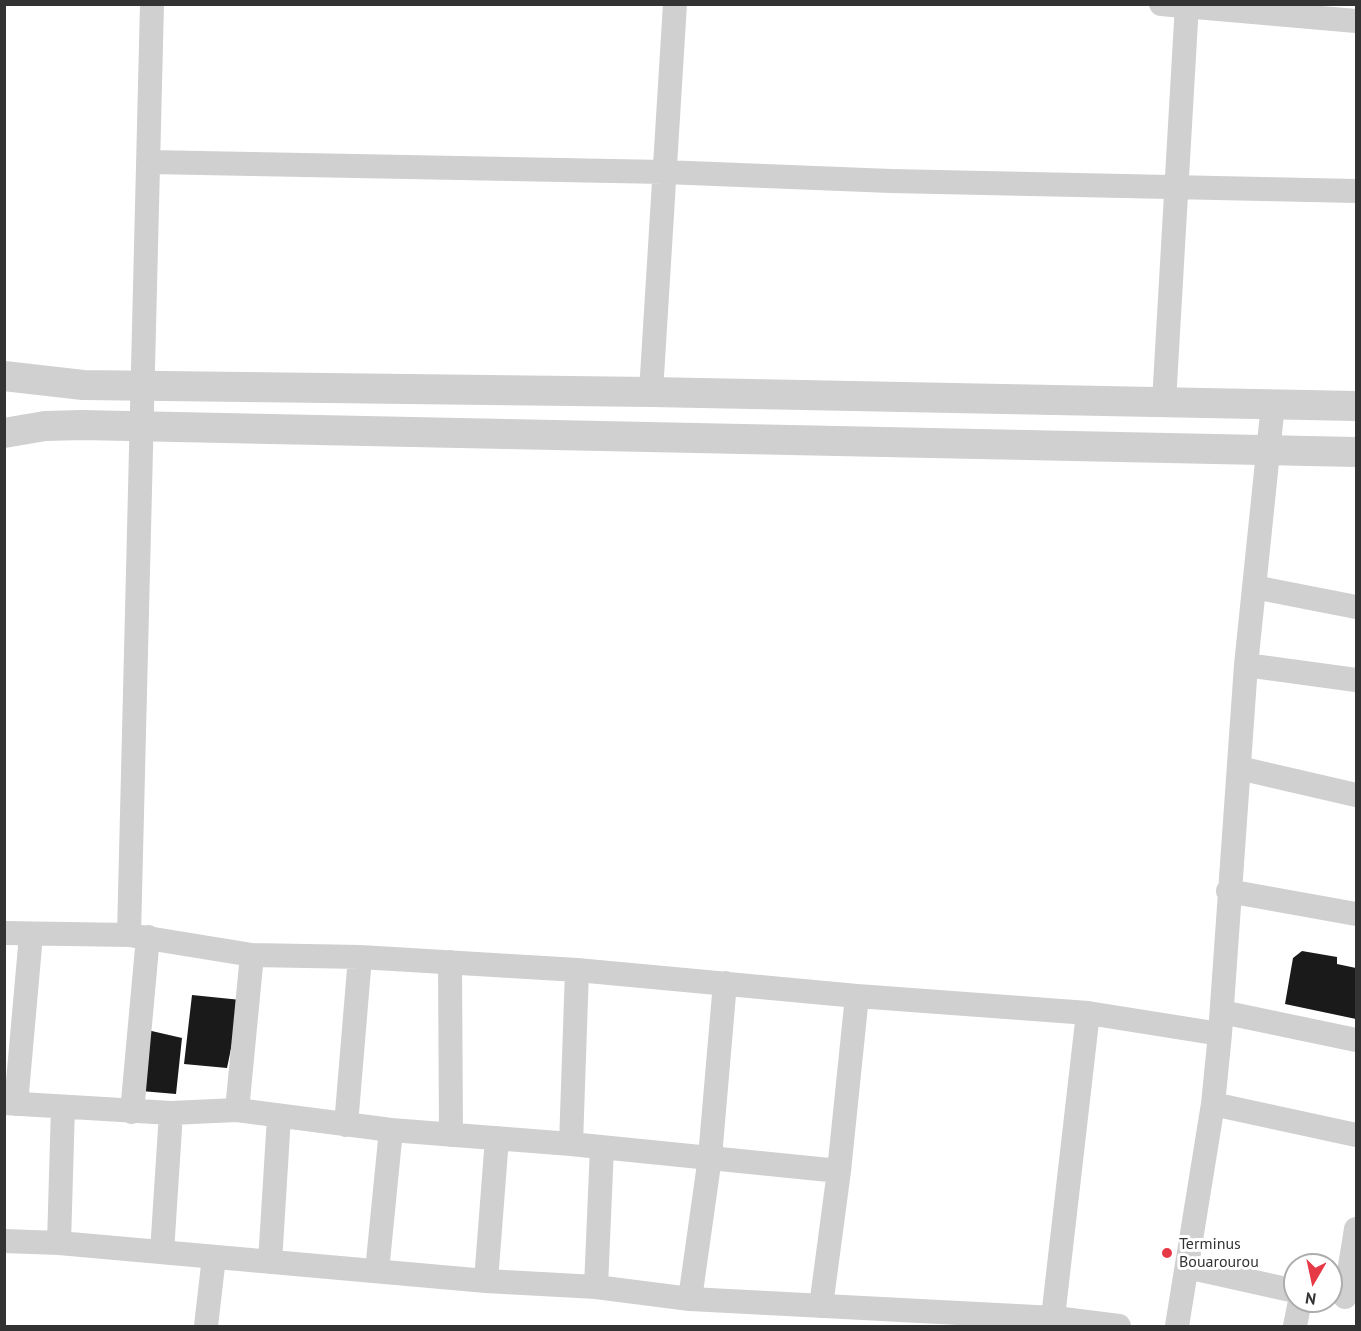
<!DOCTYPE html>
<style>
body{margin:0}
#map{position:relative;width:1361px;height:1331px;overflow:hidden;background:#fff;font-family:"PT Sans",sans-serif}
canvas{display:block}
.frame{position:absolute;inset:0;border:6px solid #333;pointer-events:none}
.north{position:absolute;left:1283px;top:1253px;width:60px;height:60px;box-sizing:border-box;background:#fff;border:2px solid #adadad;border-radius:50%;rotate:189deg;font-size:16px;font-weight:700;line-height:24px;text-align:center;color:#333}
.north::after{content:'';display:block;margin:auto;width:21px;height:27px;background:#e63946;clip-path:polygon(50% 0,100% 100%,50% 72%,0 100%)}
</style>
<div id="map">
<canvas width="1361" height="1331"></canvas>
<div class="frame"></div>
<div class="north">N</div>
</div>
<script>
const g = document.querySelector('canvas').getContext('2d');
g.lineJoin = 'round';
function paint(path, color) { g.fillStyle = color; g.fill(path, 'evenodd'); }
function strokePath(path, color, width, dash) { g.strokeStyle = color; g.lineWidth = width; g.lineCap = dash ? 'butt' : 'round'; g.setLineDash(dash || []); g.stroke(path); }
function drawText(font, color, halo, rows, align = 'center') {
  g.font = font + ' "PT Sans",sans-serif'; g.lineWidth = 6; g.setLineDash([]); g.textBaseline = 'middle'; g.strokeStyle = halo; g.fillStyle = color; for (const [text, x, y, turn = 0] of rows) {
    g.save(); g.translate(x, y); g.rotate((+turn || 0) * Math.PI / 180); g.textAlign = isNaN(turn) ? turn : align; if (halo) g.strokeText(text, 0, 0); g.fillText(text, 0, 0); g.restore();
  }
}
paint(new Path2D(`
 M 1302,951 L 1337,957 L 1337,964 L 1356,968 L 1356,1019 L 1285,1004 L 1293,958 Z
 M 192,995 L 241,1000 L 227,1068 L 184,1064 Z
 M 143,1029 L 182,1038 L 176,1094 L 141,1091 Z`), '#1a1a1a');
strokePath(new Path2D(`
 M 1161,4 L 1356,21
 M 149,162 L 664,172 L 891,181 L 1356,191
 M 651,392 L 675,4
 M 1164,402 L 1187,4
 M 1254,587 L 1356,607
 M 1246,665 L 1356,680
 M 1239,768 L 1356,795
 M 1228,891 L 1356,914
 M 4,933 L 129,935 L 252,955 L 360,957 L 577,970 L 857,996 L 1088,1013 L 1220,1034
 M 129,935 L 152,4
 M 450,962 L 451,1135
 M 1222,1012 L 1356,1040
 M 4,1103 L 171,1113 L 237,1110 L 391,1130 L 571,1144 L 839,1171
 M 16,1104 L 31,935
 M 1213,1104 L 1356,1135
 M 237,1110 L 252,955
 M 132,1112 L 148,937
 M 346,1125 L 360,957
 M 571,1144 L 577,970
 M 4,1241 L 59,1243 L 486,1281 L 596,1287 L 690,1299 L 1055,1318 L 1119,1326
 M 59,1243 L 63,1107
 M 162,1252 L 171,1113
 M 270,1262 L 279,1117
 M 1187,1267 L 1295,1291
 M 377,1271 L 391,1130
 M 486,1281 L 497,1138
 M 596,1287 L 602,1147
 M 1345,1297 L 1356,1229
 M 690,1299 L 710,1157 L 725,983
 M 821,1306 L 839,1171 L 857,996
 M 206,1326 L 214,1257
 M 1052,1326 L 1088,1013
 M 1177,1326 L 1213,1104 L 1220,1034 L 1246,665 L 1273,404
 M 1295,1326 L 1300,1301`), '#d0d0d0', 24);
strokePath(new Path2D(`
 M 4,376 L 83,385 L 651,392 L 1356,406
 M 4,433 L 45,426 L 82,425 L 1356,452`), '#d0d0d0', 30);
for (const [x, y, r, color] of [
 [1167,1253,6,"#e63946"]
]) { const dot = new Path2D(); dot.arc(x, y, r, 0, 2 * Math.PI); g.fillStyle = color; g.fill(dot); strokePath(dot, '#fff', 2); }
drawText('16px', '#333', '#fff', [
 ["Terminus",1179,1244],
 ["Bouarourou",1179,1262]
], 'left');
</script>
